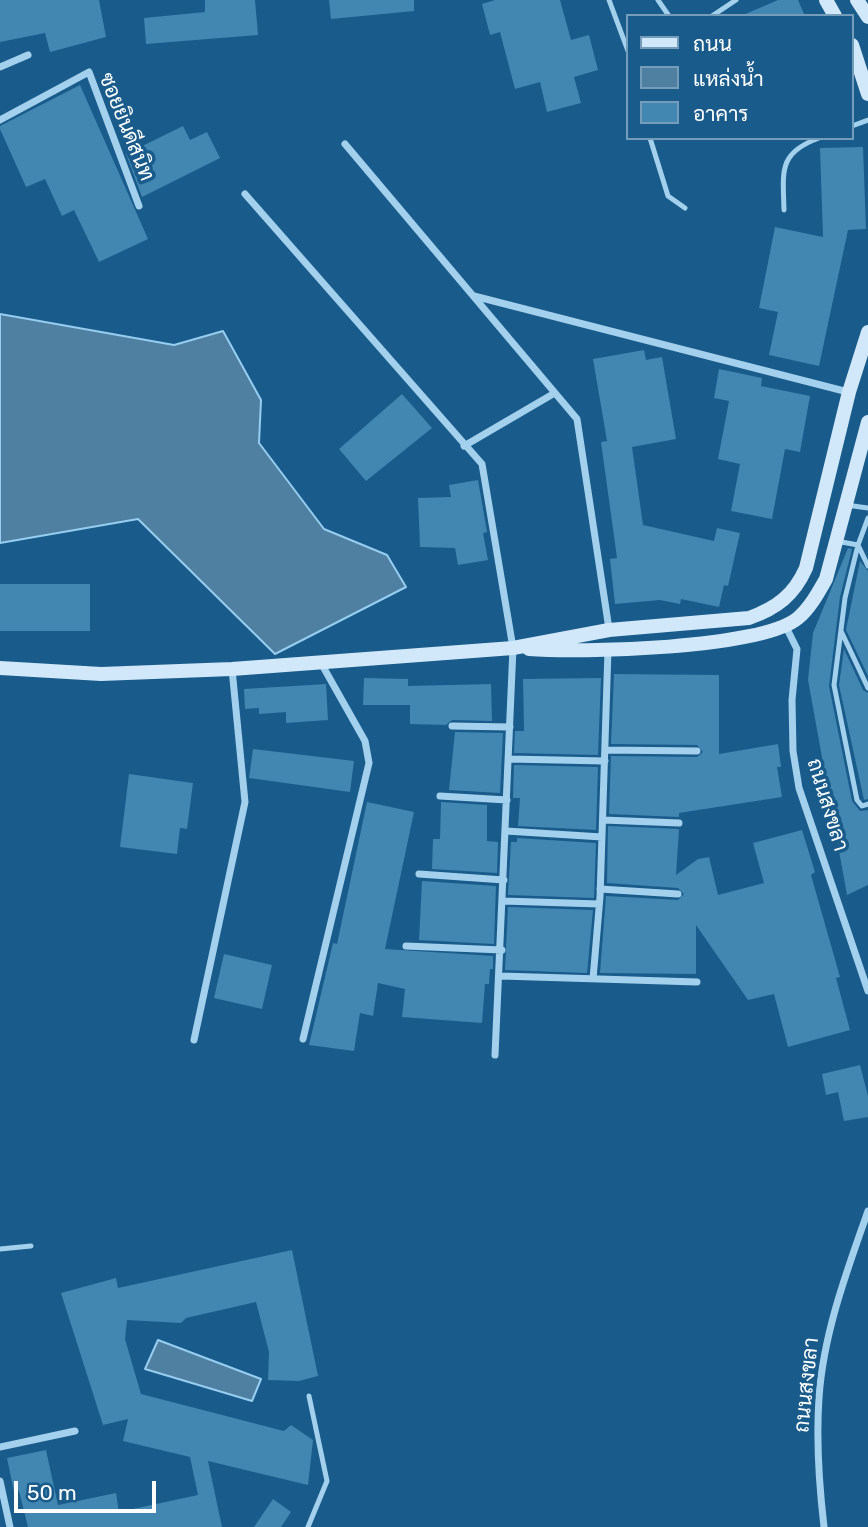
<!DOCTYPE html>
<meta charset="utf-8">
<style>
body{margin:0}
#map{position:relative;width:868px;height:1527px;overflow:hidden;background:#195b8a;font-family:Rubik,Sarabun,sans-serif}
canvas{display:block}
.legend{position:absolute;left:626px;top:14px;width:228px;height:126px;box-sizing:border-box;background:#195b8a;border:2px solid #759db9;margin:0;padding:9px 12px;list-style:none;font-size:21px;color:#fff}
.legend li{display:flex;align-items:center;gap:14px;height:35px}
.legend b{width:35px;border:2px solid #759db9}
.scale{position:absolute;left:14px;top:1481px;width:142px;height:32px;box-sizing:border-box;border:4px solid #fff;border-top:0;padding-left:9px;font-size:21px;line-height:24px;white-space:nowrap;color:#fff;-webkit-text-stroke:5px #195b8a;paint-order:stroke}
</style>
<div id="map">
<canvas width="868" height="1527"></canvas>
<ul class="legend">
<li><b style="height:9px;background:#d0e8fa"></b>ถนน</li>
<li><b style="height:19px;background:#5080a1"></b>แหล่งน้ำ</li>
<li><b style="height:19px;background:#4286b2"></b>อาคาร</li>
</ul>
<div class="scale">50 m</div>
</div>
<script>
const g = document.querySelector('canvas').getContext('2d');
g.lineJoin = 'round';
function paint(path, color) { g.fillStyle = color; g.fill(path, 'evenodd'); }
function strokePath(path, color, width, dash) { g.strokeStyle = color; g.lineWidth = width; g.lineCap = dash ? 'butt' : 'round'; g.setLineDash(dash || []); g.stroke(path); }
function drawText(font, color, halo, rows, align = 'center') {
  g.font = font + ' Rubik,Sarabun,sans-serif'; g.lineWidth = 7; g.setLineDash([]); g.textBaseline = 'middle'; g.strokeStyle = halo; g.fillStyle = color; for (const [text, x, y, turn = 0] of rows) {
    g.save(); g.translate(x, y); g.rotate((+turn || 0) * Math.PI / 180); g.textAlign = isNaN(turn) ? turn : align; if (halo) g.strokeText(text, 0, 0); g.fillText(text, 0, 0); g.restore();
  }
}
const water = new Path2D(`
 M 0,314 L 174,345 L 223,331 L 261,400 L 259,443 L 324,529 L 387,555 L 406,587 L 275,654 L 138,519 L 0,543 Z
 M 158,1340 L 261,1379 L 252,1401 L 145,1369 Z`);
paint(water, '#5080a1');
strokePath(water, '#96cdf0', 2);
paint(new Path2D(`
 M 0,0 L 99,0 L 106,37 L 50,52 L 45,33 L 0,42 Z
 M 205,0 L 255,0 L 258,35 L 146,44 L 144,18 L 205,12 Z
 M 329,0 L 414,0 L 414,11 L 331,19 Z
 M 495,0 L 560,0 L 571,40 L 589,35 L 598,70 L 574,77 L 581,103 L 547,112 L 540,82 L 515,89 L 500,32 L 490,35 L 482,4 Z
 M 778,0 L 798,0 L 805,16 L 741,16 Z
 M 80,85 L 148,239 L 99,262 L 74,210 L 62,216 L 45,179 L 26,187 L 0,129 L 0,126 Z
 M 183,126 L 190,140 L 207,132 L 220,158 L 142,197 L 126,154 Z
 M 863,147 L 866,229 L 848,230 L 819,366 L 769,355 L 778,312 L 759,308 L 775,227 L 823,237 L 820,148 Z
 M 644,350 L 646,360 L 662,357 L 676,439 L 632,447 L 643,525 L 714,541 L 717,528 L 740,533 L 728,586 L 724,585 L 719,607 L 681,599 L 680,604 L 660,600 L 615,604 L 610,559 L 617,558 L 601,442 L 607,441 L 593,359 Z
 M 719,369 L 762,378 L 761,386 L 810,396 L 800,452 L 785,449 L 772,519 L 731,511 L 740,464 L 718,459 L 729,401 L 714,398 Z
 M 402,394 L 432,428 L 366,481 L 339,449 Z
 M 478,480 L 487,532 L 483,533 L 488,560 L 458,565 L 455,548 L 420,547 L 418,498 L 451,497 L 449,485 Z
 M 848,548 L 852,549 L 840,597 L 829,686 L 852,801 L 860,811 L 868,810 L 868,885 L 847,895 L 808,680 L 813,633 Z
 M 860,561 L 868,571 L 868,676 L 846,630 Z
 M 0,584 L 90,584 L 90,631 L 0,631 Z
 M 844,649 L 863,690 L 868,693 L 868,799 L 864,800 L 839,685 Z
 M 614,674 L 719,675 L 719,754 L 778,744 L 781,767 L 777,767 L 782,797 L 679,813 L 679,817 L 609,814 L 611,756 L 697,757 L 703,752 L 697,745 L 611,744 Z
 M 364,678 L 408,679 L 408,686 L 491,684 L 492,721 L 452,720 L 446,725 L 410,724 L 410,705 L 363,705 Z
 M 601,678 L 598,755 L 514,753 L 515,731 L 524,731 L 523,679 Z
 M 326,684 L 328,720 L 286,723 L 286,712 L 259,714 L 259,708 L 245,709 L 244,689 Z
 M 455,732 L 503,733 L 500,793 L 449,790 Z
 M 253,749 L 354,761 L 350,792 L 249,778 Z
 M 514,765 L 598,767 L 596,830 L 518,826 L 520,798 L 513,798 Z
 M 129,774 L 193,783 L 187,829 L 180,828 L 177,854 L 120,847 Z
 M 367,802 L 414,812 L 385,949 L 493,956 L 493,969 L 490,969 L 489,984 L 485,984 L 482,1023 L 402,1017 L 405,989 L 378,983 L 373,1016 L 360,1013 L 354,1051 L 309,1045 L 333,943 L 337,944 Z
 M 441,802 L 487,805 L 487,841 L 498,842 L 497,873 L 432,869 L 433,839 L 440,839 Z
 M 608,826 L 679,829 L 676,875 L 698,859 L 709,857 L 718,895 L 764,883 L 753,843 L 802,830 L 815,872 L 811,875 L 840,977 L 836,978 L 850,1030 L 788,1047 L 774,994 L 748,1000 L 696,925 L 696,974 L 600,973 L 606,896 L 678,900 L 684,894 L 678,888 L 607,883 Z
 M 517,838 L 596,843 L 594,898 L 508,895 L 511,842 L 517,842 Z
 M 422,881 L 496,886 L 494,944 L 419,940 Z
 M 508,907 L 593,910 L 587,973 L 505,970 Z
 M 224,954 L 272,965 L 262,1009 L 214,998 Z
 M 860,1065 L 868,1096 L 868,1117 L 844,1121 L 838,1092 L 826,1095 L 822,1074 Z
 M 292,1250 L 318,1376 L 299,1381 L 268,1380 L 269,1352 L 256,1302 L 186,1318 L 181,1323 L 127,1320 L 125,1339 L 141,1394 L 284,1431 L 291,1425 L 313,1440 L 308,1485 L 208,1461 L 222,1527 L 28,1527 L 19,1491 L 14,1492 L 7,1458 L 46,1450 L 58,1505 L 116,1493 L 119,1512 L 198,1495 L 190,1457 L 123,1441 L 128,1419 L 103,1425 L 61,1293 L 116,1278 L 118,1288 Z
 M 273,1499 L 291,1512 L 281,1527 L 254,1527 Z`), '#4286b2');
strokePath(new Path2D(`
 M 609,0 L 628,51
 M 658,0 L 669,16
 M 712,16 L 736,0
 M 852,126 L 868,120
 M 650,138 L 668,196 L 685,208
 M 784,210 C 783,171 778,153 819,138
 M 846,505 L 868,508
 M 868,518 L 858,545 L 845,598 L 834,685 L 857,800 L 862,806 L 868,804
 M 836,541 L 858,545 L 868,566
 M 841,631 L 868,688
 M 0,1249 L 31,1246
 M 308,1527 L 327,1481 L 309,1396`), '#a3d0ed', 5);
strokePath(new Path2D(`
 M 0,67 L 28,55
 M 0,120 L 89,72 L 139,206
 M 345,144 L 577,419 L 609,629
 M 245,194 L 482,464 L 513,648 L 495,1055
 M 474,296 L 848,392
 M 464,446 L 553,394
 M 785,625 L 797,649 L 792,700 L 793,751 L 799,788 L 868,991
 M 452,726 L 510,727
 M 605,750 L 697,751
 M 509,759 L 605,761
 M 440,796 L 507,800
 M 603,820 L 679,823
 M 506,831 L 602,837
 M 419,874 L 504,880
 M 600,889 L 678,894
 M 503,901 L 599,904
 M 406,946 L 502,950
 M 501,976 L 697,982
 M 593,979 L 600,897 L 608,650
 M 303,1039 L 369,763 L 365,741 L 321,663
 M 194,1040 L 245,802 L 232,669
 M 0,1447 L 75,1431
 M 0,1481 L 10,1527
 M 824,1527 C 819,1484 816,1441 819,1398 C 823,1335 847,1270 868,1211`), '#a3d0ed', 7);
strokePath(new Path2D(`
 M 826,0 L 835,16
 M 857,0 L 868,17
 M 852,45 L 868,94
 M 529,649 C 580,653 761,649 798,618 C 810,608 818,593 826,579 L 868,422
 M 0,668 L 101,674 L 232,669 L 513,648 L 609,630 L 749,618 C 777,608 794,595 806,568 L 849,392 L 868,332`), '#d0e8fa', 14);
drawText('21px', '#fff', '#195b8a', [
 ["ซอยยินดีสนิท",126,127,68],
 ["ถนนสงขลา",827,805,73],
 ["ถนนสงขลา",807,1385,-84]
]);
</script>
